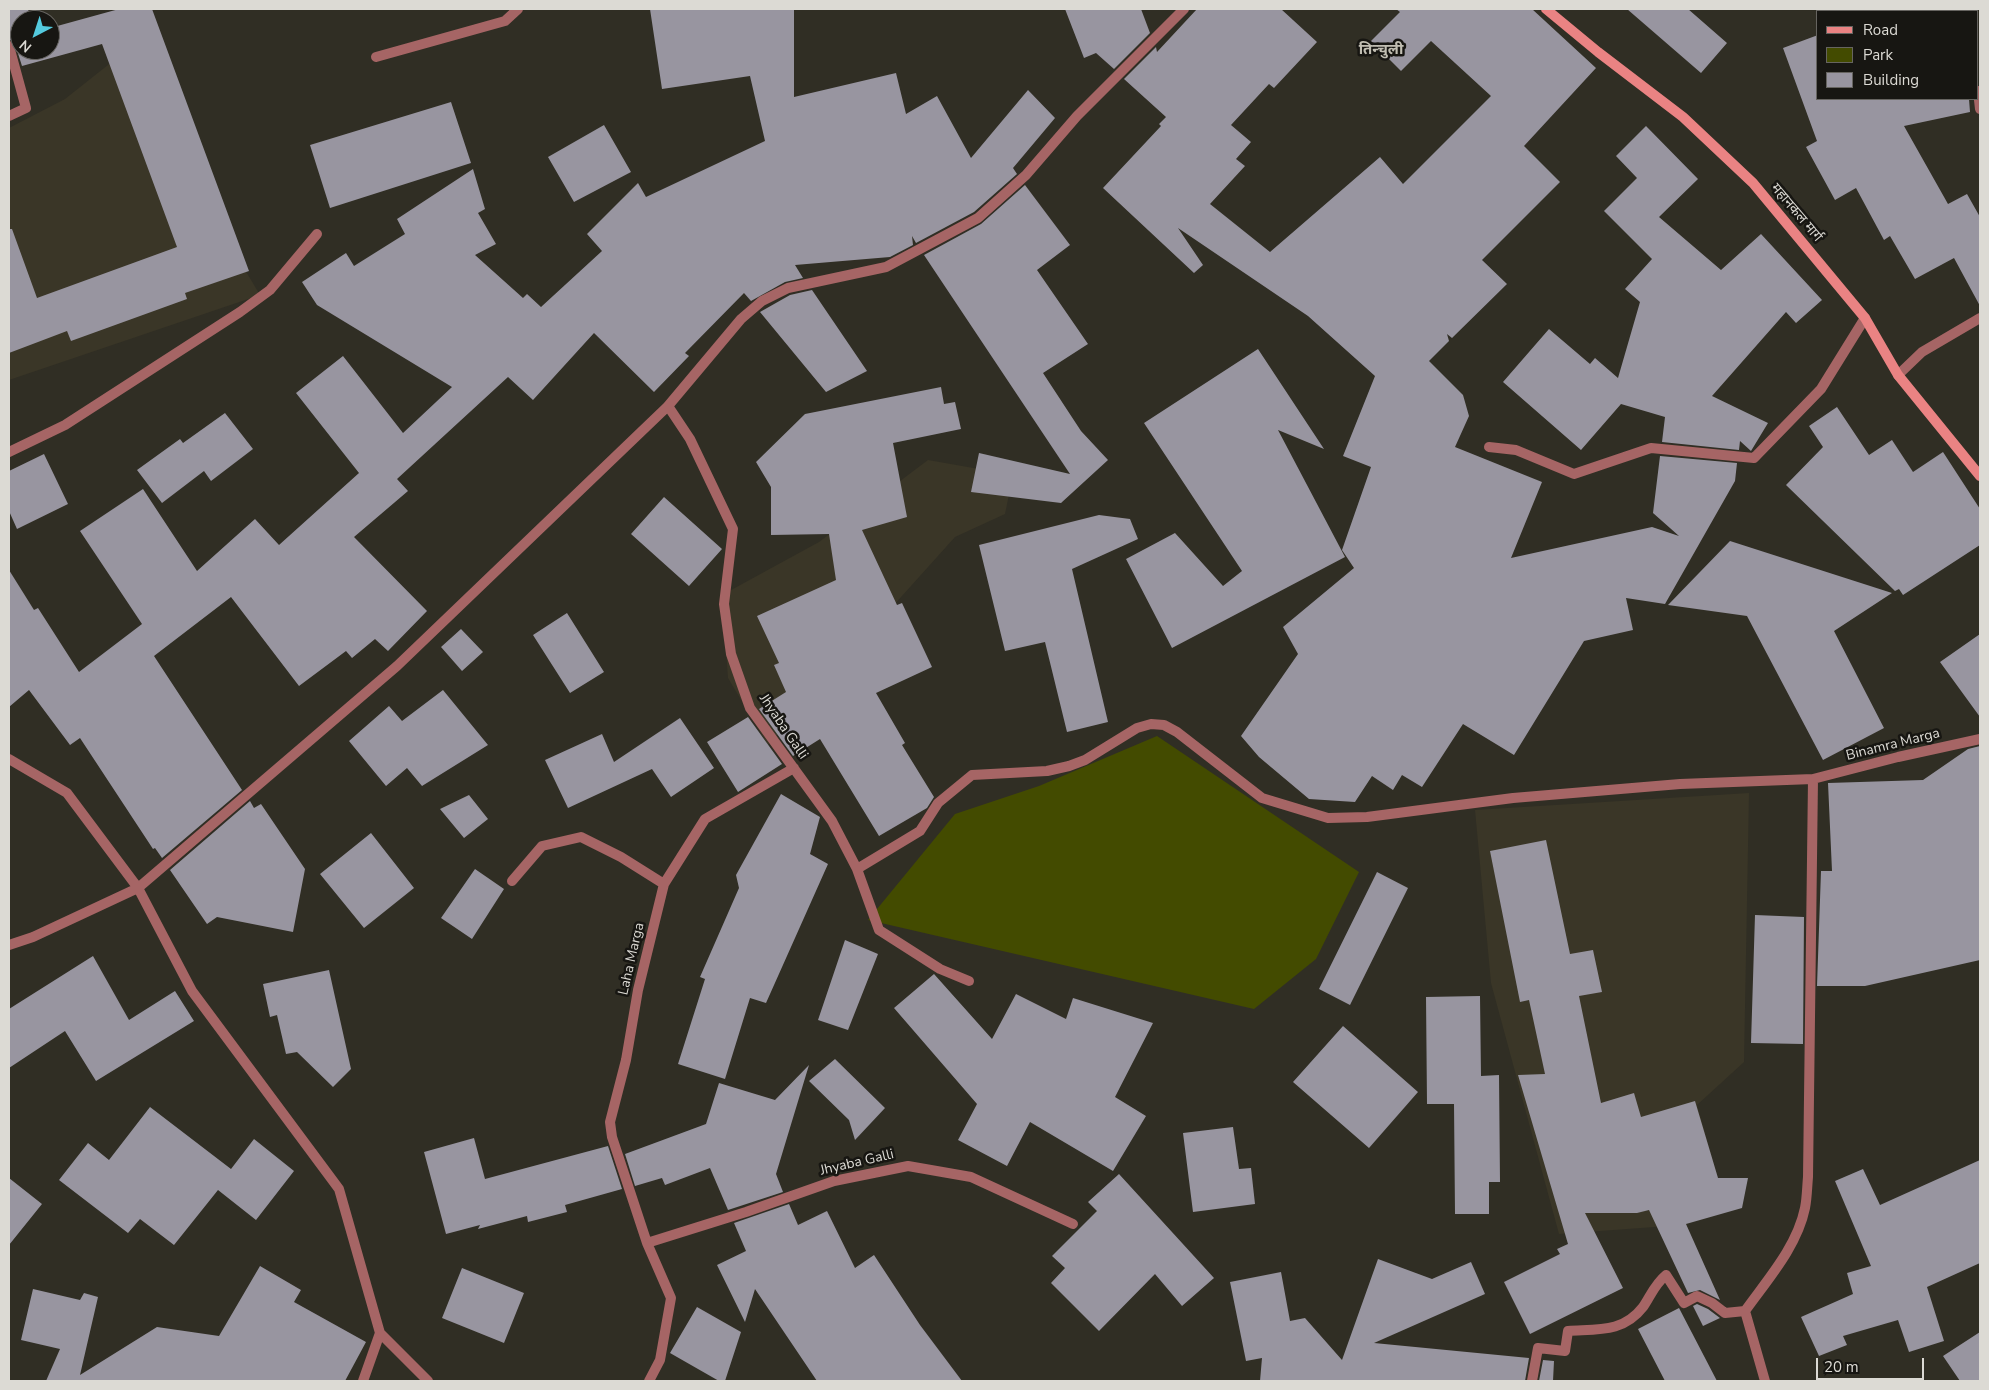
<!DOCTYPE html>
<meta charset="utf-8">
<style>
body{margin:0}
#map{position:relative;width:1989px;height:1390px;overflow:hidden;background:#302e24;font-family:"Nunito Sans",sans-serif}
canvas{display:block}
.frame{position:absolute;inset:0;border:10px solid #dcdad4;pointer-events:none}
.legend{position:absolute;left:1816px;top:10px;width:162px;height:90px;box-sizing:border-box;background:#171612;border:1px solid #666460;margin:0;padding:6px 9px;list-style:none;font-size:15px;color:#dcdad4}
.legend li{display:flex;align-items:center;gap:10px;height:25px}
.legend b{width:25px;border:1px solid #666460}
.north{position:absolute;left:10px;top:10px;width:50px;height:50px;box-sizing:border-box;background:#171612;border:1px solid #666460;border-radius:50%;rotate:220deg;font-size:14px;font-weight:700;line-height:20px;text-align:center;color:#dcdad4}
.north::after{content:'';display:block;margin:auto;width:18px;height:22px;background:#54cade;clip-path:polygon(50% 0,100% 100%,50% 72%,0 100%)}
.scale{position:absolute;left:1816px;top:1358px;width:108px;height:22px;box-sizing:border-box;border:2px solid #dcdad4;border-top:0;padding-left:6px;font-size:15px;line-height:18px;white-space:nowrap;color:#dcdad4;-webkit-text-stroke:4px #171612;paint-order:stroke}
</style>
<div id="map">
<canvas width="1989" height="1390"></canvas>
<div class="frame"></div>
<ul class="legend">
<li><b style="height:6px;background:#ea8383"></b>Road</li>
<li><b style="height:14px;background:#434b00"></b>Park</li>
<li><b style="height:14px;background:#9895a0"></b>Building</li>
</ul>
<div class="north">N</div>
<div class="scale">20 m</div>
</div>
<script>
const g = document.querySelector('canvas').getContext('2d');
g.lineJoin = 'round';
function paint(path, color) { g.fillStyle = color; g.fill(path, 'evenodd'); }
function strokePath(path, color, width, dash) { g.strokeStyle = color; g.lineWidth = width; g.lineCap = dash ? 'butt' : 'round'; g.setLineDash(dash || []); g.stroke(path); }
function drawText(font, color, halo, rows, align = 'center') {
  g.font = font + ' "Nunito Sans","Noto Sans Devanagari",sans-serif'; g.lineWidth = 5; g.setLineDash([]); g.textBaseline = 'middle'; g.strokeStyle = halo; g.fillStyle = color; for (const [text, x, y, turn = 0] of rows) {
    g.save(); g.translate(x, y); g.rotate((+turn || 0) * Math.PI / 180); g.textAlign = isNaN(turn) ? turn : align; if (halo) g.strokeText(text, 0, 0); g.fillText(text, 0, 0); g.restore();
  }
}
paint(new Path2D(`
 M 118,57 L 260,295 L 9,380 L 9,128 L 65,99 Z
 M 928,460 L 1013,475 L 1005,514 L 955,537 L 768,745 L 728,678 L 722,595 L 819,542 Z
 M 1749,793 L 1744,1062 L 1697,1105 L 1727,1210 L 1668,1226 L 1559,1234 L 1491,983 L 1475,810 Z`), '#3a3627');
paint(new Path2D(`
 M 1157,736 L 1359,872 L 1316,959 L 1254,1009 L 868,920 L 955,814 L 1039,786 Z`), '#434b00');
paint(new Path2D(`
 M 9,9 L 28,9 L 31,20 L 20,20 L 20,50 L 50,50 L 50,28 L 119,9 L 152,9 L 249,271 L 185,293 L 187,299 L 71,341 L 67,331 L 9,353 L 9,229 L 12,229 L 37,298 L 177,247 L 102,44 L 22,66 L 15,44 L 9,39 Z
 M 650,9 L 794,9 L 794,97 L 896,73 L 906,114 L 937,96 L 971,158 L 1028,90 L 1055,118 L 1013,168 L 1017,174 L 974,212 L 916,243 L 912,236 L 913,245 L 890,257 L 795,265 L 803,278 L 785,282 L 751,301 L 744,293 L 685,353 L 689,356 L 654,392 L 594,333 L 533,400 L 508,377 L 397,479 L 408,491 L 354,537 L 427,611 L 388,651 L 375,639 L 352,658 L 346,651 L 299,686 L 231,597 L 154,656 L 242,790 L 162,858 L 155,848 L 153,849 L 80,738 L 70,745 L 29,690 L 9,707 L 9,570 L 34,610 L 38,608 L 79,672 L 142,624 L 80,531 L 143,489 L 197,571 L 255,519 L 279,545 L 359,473 L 296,393 L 343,356 L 403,433 L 452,387 L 317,305 L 302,282 L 346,253 L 354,266 L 405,234 L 397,219 L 473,169 L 485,209 L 478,213 L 496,244 L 475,255 L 523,298 L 527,294 L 541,307 L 602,251 L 587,234 L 638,183 L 646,197 L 765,141 L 750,76 L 662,89 Z
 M 1065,9 L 1141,9 L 1150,33 L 1114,69 L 1096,53 L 1084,58 Z
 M 1197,9 L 1281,9 L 1317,42 L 1274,88 L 1269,84 L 1231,125 L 1251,142 L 1236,159 L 1245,166 L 1210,204 L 1270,252 L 1380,157 L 1403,184 L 1491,96 L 1431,41 L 1401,71 L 1371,41 L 1400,12 L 1396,9 L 1532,9 L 1596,68 L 1524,146 L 1560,182 L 1482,260 L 1507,284 L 1452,338 L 1447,334 L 1449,341 L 1429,361 L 1463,395 L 1469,416 L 1455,447 L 1542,482 L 1511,558 L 1652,527 L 1679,536 L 1653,513 L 1660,456 L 1737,463 L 1735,481 L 1665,604 L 1626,598 L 1633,630 L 1584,641 L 1514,755 L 1463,724 L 1422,787 L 1402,775 L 1393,790 L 1372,776 L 1355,802 L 1309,799 L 1259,757 L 1241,736 L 1298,654 L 1283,627 L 1354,568 L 1342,550 L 1371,467 L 1343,456 L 1375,376 L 1308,316 L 1178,228 L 1203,265 L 1194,273 L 1103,188 L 1161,126 L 1159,124 L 1166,117 L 1124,79 L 1156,47 L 1157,52 Z
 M 1627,9 L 1688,9 L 1727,43 L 1701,73 Z
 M 1818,35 L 1818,99 L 1969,99 L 1970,112 L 1904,126 L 1948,204 L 1967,194 L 1980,217 L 1980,306 L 1954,258 L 1915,279 L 1890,236 L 1884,240 L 1856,188 L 1835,200 L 1806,147 L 1817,141 L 1783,48 Z
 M 451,102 L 471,163 L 330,208 L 310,145 Z
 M 604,125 L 631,172 L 574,202 L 548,157 Z
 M 1646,126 L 1698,179 L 1659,217 L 1721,270 L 1761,234 L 1822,300 L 1796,323 L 1786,312 L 1712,396 L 1768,423 L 1751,451 L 1740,441 L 1739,450 L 1662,442 L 1665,417 L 1621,404 L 1581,450 L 1503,382 L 1549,329 L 1590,364 L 1595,358 L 1618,378 L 1640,302 L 1625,289 L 1652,259 L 1604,211 L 1637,178 L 1616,156 Z
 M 1025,185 L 1070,245 L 1037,270 L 1088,344 L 1043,373 L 1081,431 L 1108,460 L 1061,503 L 971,492 L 979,453 L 1070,474 L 924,255 L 981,224 Z
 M 812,290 L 867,371 L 826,392 L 760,312 L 790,295 Z
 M 1258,349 L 1324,449 L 1278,430 L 1345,557 L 1172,648 L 1126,559 L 1175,533 L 1223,586 L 1242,571 L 1144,423 Z
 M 941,387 L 944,404 L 955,402 L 961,429 L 893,443 L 907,517 L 862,530 L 897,605 L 902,603 L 932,667 L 876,693 L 905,743 L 902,745 L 934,797 L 927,808 L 879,836 L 820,739 L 793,756 L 759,709 L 786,692 L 774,665 L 779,663 L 757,616 L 836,580 L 829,534 L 771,535 L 771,487 L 756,462 L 805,414 Z
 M 1837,407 L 1869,455 L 1892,440 L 1913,472 L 1943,452 L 1980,509 L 1980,545 L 1903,595 L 1899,589 L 1895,591 L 1786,485 L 1823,447 L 1809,426 Z
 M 225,413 L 253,449 L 211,481 L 204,471 L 162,503 L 137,470 L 180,439 L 183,443 Z
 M 44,454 L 68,504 L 17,529 L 9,511 L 9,471 Z
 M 664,497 L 722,549 L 689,586 L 631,534 Z
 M 1099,515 L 1130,519 L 1138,539 L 1072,569 L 1108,722 L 1067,732 L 1045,642 L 1005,651 L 979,545 Z
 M 1730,541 L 1892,593 L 1834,631 L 1884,728 L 1823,760 L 1747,616 L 1668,605 Z
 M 567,613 L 604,672 L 570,693 L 533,635 Z
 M 461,629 L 483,652 L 462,671 L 441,647 Z
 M 1980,634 L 1980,717 L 1940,662 Z
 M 443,690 L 488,745 L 422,786 L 407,768 L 386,786 L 349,741 L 389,706 L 402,721 Z
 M 748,717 L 782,764 L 738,792 L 707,742 Z
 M 680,718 L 714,768 L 671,797 L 652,769 L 568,808 L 545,760 L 602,734 L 614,762 Z
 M 1980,746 L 1980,960 L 1865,986 L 1817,986 L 1821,871 L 1832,871 L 1828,783 L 1923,780 L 1968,749 Z
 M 781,794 L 820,817 L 810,854 L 828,864 L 766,1003 L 750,998 L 725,1079 L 678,1064 L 705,979 L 700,977 L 739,888 L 736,875 Z
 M 469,795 L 488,819 L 464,838 L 440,809 Z
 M 250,801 L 254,808 L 261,804 L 305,869 L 293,932 L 217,917 L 207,924 L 170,870 Z
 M 371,833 L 414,888 L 364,928 L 320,874 Z
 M 1546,840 L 1570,954 L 1593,950 L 1602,992 L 1579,996 L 1601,1103 L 1634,1093 L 1641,1117 L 1695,1101 L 1718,1178 L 1748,1178 L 1742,1208 L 1686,1224 L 1720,1300 L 1700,1290 L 1688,1293 L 1649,1210 L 1637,1213 L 1585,1213 L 1623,1288 L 1530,1334 L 1504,1282 L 1560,1254 L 1557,1249 L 1568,1244 L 1518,1075 L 1545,1074 L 1529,1000 L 1520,1002 L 1490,851 Z
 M 475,869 L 504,889 L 472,939 L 441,918 Z
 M 1377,872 L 1408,888 L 1350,1005 L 1319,989 Z
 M 1755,915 L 1804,917 L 1803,1044 L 1751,1043 Z
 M 845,940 L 878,954 L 848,1030 L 818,1020 Z
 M 93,956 L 129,1020 L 175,991 L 194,1021 L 96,1081 L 65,1031 L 9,1068 L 9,1009 Z
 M 329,970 L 351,1069 L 333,1087 L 297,1052 L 286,1054 L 277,1015 L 270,1017 L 263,984 Z
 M 934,974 L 992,1039 L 1016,994 L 1066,1019 L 1073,998 L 1153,1023 L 1115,1097 L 1146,1116 L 1113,1171 L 1030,1122 L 1007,1166 L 958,1140 L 977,1104 L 894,1008 Z
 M 1480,996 L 1481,1076 L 1499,1075 L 1500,1182 L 1489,1182 L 1489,1214 L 1455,1214 L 1454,1104 L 1427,1104 L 1426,997 Z
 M 1343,1026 L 1418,1092 L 1369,1148 L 1293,1082 Z
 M 835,1059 L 885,1108 L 855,1140 L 849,1120 L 809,1081 Z
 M 809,1065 L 776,1174 L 783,1192 L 728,1210 L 710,1168 L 665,1185 L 662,1178 L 635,1186 L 625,1154 L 706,1124 L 719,1083 L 775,1100 Z
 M 150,1107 L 231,1169 L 254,1139 L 294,1171 L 256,1220 L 218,1190 L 174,1245 L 140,1219 L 128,1233 L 59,1180 L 88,1143 L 109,1160 Z
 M 1233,1127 L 1239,1169 L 1251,1168 L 1255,1204 L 1193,1212 L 1183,1133 Z
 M 474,1138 L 485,1179 L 608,1146 L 622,1189 L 565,1205 L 567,1212 L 528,1222 L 527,1216 L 478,1229 L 480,1225 L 446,1234 L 424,1152 Z
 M 1980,1160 L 1980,1263 L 1927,1287 L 1944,1341 L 1909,1352 L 1898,1320 L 1843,1336 L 1847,1345 L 1819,1356 L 1801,1317 L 1853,1294 L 1847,1273 L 1871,1266 L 1835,1181 L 1863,1169 L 1880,1205 Z
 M 1119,1174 L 1214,1278 L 1182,1306 L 1155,1274 L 1099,1331 L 1051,1283 L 1065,1268 L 1052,1256 L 1097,1211 L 1088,1202 Z
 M 9,1178 L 42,1204 L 9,1245 Z
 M 789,1204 L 798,1225 L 827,1211 L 855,1268 L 874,1255 L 920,1325 L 962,1381 L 817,1381 L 755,1289 L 745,1322 L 717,1265 L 746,1251 L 734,1223 Z
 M 1378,1259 L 1432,1279 L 1471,1262 L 1485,1294 L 1374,1343 L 1529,1358 L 1525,1381 L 1260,1381 L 1262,1358 L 1246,1361 L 1230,1282 L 1281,1272 L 1290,1321 L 1305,1318 L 1342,1360 Z
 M 260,1266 L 301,1290 L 294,1302 L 366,1342 L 345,1381 L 46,1381 L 60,1349 L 21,1340 L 33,1289 L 80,1300 L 84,1293 L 98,1297 L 80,1375 L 157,1327 L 219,1336 Z
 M 462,1268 L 524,1293 L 504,1343 L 442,1318 Z
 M 1697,1304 L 1708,1309 L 1720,1318 L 1703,1326 L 1693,1306 Z
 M 697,1307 L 741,1332 L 725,1381 L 719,1381 L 670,1353 Z
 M 1679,1308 L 1717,1381 L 1665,1381 L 1638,1329 Z
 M 1980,1332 L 1980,1381 L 1960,1381 L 1943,1356 Z
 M 1543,1360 L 1554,1361 L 1553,1381 L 1539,1381 Z`), '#9895a0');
strokePath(new Path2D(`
 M 1961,9 L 1962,11
 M 1978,91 L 1980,109
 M 1898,375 L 1922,352 L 1980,318
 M 1489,447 L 1516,450 L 1574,474 L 1651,448 L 1754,458 L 1821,389 L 1865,318`), '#a66565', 10);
strokePath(new Path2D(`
 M 9,46 L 26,108 L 9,116
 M 376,57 L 505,21 L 518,9
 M 668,406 L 690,439 L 733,529 L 724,604 L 731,654 L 750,708 L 832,821 L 857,869 L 879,930 L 940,969 L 969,981
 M 9,452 L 65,425 L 240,312 L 270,290 L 317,234
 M 9,759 L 67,793 L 138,888 L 192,991 L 339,1189 L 380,1333 L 363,1381
 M 794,768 L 705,819 L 664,884 L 638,990 L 626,1060 L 610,1122 L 612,1137 L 647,1243 L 746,1212 L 834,1181 L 908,1166 L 971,1177 L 1073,1224
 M 857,869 L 920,831 L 938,803 L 972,775 L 1047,771 L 1069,766 L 1085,760 L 1137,728 L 1151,724 L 1164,725 L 1177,732 L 1262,798 L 1328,818 L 1367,817 L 1513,798 L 1680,784 L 1813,779 L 1898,757 L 1980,739
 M 512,881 L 542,846 L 581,837 L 621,857 L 664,884
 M 9,945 L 33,937 L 138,888 L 397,666 L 668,406 L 741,319 L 762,301 L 788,288 L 886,267 L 978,218 L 1026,175 L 1077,116 L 1184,9
 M 647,1243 L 671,1298 L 660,1360 L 649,1381
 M 1745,1311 L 1765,1381
 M 380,1333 L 428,1381
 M 1532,1381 L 1538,1348 L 1565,1351 L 1568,1331 C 1597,1329 1623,1333 1643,1307 C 1651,1295 1655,1284 1666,1275 L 1684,1303 L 1697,1296 L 1712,1303 L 1725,1313 L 1745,1311 C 1767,1280 1797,1247 1805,1208 C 1807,1198 1807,1188 1808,1177 L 1813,779`), '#a66565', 10);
strokePath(new Path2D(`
 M 1546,9 L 1598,52 L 1683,117 L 1753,183 L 1865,318 L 1898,375 L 1980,476`), '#ea8383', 10);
drawText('14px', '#dcdad4', '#171612', [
 ["महानकल मार्ग",1796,213,50],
 ["Jhyaba Galli",783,727,56],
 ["Binamra Marga",1893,745,-14],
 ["Laha Marga",632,959,-77],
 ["Jhyaba Galli",857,1163,-13]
]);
drawText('bold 15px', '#c1beb2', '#171612', [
 ["तिन्चुली",1381,50]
]);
</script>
